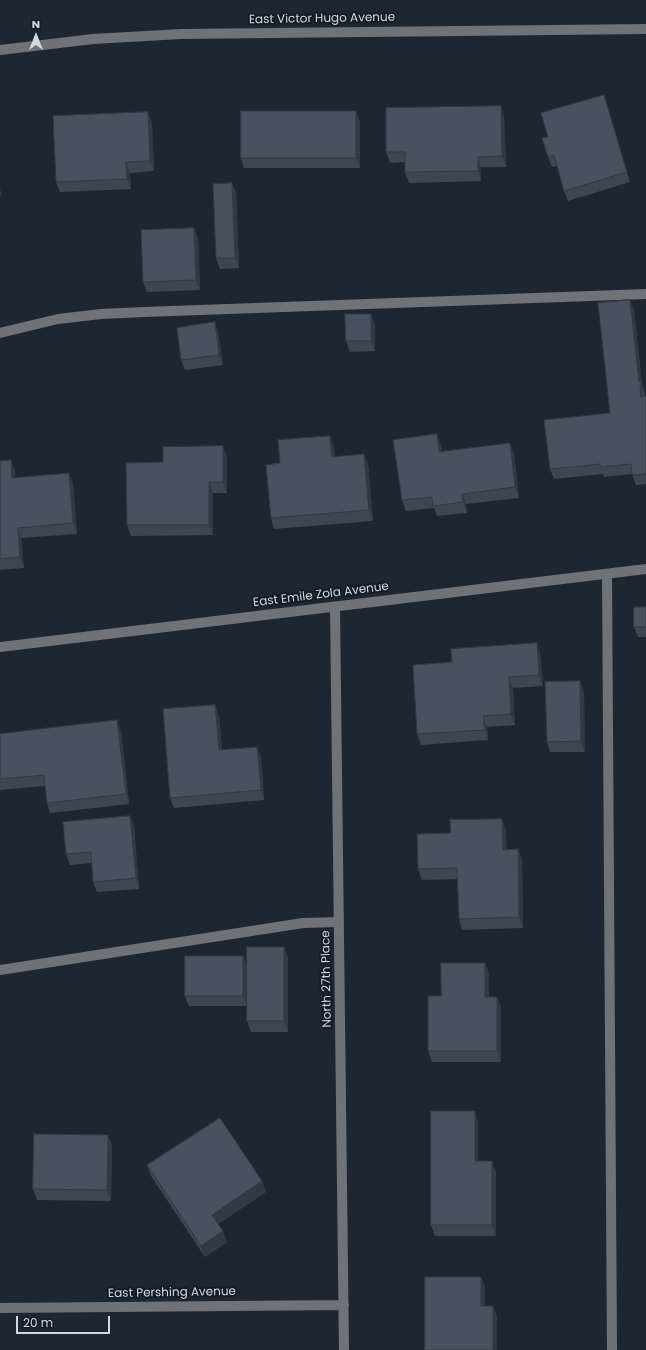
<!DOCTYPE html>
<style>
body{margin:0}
#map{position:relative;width:646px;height:1350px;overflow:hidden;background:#1d2732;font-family:Poppins,sans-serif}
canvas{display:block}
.north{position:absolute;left:16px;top:16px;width:40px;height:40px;-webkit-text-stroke:3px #131d28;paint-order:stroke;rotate:0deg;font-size:11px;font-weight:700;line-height:16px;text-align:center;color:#d2d8df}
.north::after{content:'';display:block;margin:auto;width:14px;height:18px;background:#d2d8df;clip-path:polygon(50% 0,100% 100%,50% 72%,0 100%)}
.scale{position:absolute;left:16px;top:1316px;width:94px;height:18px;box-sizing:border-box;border:2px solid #d2d8df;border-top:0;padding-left:5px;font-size:12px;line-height:14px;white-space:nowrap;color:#d2d8df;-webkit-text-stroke:3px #131d28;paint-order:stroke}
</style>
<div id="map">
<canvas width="646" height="1350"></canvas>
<div class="north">N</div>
<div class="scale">20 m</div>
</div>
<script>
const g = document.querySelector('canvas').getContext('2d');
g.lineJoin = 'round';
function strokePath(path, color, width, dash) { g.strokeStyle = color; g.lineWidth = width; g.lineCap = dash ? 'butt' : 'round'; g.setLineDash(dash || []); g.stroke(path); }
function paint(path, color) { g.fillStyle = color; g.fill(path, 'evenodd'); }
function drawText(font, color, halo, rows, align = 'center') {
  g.font = font + ' Poppins,sans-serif'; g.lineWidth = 4; g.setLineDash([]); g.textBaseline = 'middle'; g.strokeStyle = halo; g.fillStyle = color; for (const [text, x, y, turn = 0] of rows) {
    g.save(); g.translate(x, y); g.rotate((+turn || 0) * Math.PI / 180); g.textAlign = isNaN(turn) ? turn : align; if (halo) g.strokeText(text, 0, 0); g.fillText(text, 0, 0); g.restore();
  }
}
strokePath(new Path2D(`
 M 0,50 L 93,39 L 181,34 L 646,29
 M 0,333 L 58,319 L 101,314 L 144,312 L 646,294
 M 607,574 L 612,1350
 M 335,607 L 344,1350
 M 0,647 L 646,569
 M 0,970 L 303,923 L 339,922
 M 0,1308 L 344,1305`), '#6e7379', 10);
paint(new Path2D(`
 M 607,105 L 630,182 L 568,201 L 564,191 L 557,166 L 552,167 L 548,157 L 548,137 Z
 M 356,111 L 360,122 L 360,168 L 244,168 L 241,158 Z
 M 504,116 L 506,167 L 481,167 L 481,181 L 409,183 L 405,172 L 405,162 L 390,163 L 386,152 Z
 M 152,123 L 154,171 L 130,173 L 131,189 L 60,192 L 56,182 Z
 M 232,183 L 236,193 L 239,268 L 220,269 L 216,258 Z
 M 194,228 L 198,239 L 200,290 L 147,292 L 143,282 Z
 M 630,300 L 634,310 L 642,385 L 645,392 L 645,396 L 646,396 L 646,484 L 636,485 L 632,474 L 604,477 L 603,474 L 554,479 L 550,469 L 610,413 Z
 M 375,325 L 375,351 L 350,352 L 346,341 Z
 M 218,333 L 223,365 L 185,370 L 181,360 Z
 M 510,443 L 514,454 L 519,498 L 466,504 L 467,513 L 437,516 L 434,508 L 406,511 L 402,500 L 441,445 L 441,451 Z
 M 334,447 L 335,456 L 368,464 L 373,521 L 274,529 L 271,518 L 280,463 Z
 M 227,457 L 227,493 L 213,493 L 213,535 L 131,536 L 127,525 L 163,462 Z
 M 0,461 L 15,471 L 15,477 L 73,483 L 77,534 L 21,538 L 24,568 L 0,570 Z
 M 646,607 L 646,637 L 638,637 L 634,627 Z
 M 537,643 L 540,654 L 543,686 L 513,688 L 515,725 L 487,727 L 488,740 L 421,745 L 417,734 L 452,662 Z
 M 580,681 L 584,692 L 585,752 L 550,752 L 547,742 Z
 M 219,716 L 222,750 L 261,757 L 264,800 L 174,808 L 170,798 Z
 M 121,731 L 129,804 L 50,813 L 47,803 L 45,786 L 0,790 L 0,734 Z
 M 130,816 L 134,826 L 139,889 L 97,892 L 93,882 L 92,863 L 70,865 L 66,854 Z
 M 506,830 L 506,850 L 518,849 L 522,860 L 523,928 L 462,930 L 459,919 L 458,879 L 422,880 L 418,869 L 451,833 Z
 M 284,947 L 288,958 L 288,1032 L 251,1032 L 247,1021 L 247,1006 L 189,1006 L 185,996 L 243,956 L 247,966 Z
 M 485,963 L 489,974 L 489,997 L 497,997 L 501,1008 L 501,1062 L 432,1062 L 428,1051 L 441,996 Z
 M 478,1122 L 478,1161 L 496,1172 L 496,1236 L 435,1236 L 431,1225 Z
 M 108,1135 L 112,1145 L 111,1201 L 37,1200 L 33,1189 Z
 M 147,1165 L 266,1192 L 218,1224 L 227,1242 L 205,1257 L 151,1176 Z`), '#3d4751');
paint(new Path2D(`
 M 501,106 L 504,116 L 506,167 L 502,156 Z
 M 356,111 L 360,122 L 360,168 L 356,158 Z
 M 148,112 L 152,123 L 154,171 L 150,161 Z
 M 478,157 L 481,167 L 481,181 L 478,171 Z
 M 126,162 L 130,173 L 131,189 L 127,179 Z
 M 232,183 L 236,193 L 239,268 L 235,258 Z
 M 0,187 L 2,200 L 0,195 Z
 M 194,228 L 198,239 L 200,290 L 196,280 Z
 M 630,300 L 634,310 L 642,385 L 645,392 L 645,396 L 639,382 Z
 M 371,314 L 375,325 L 375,351 L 371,341 Z
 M 215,322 L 218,333 L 223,365 L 219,355 Z
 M 640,386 L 643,396 L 641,397 Z
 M 437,434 L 441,445 L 443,462 L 439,452 Z
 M 330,436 L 334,447 L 336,467 L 332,457 Z
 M 510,443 L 514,454 L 519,498 L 515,487 Z
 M 223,446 L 227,457 L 227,493 L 223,482 Z
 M 364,454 L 368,464 L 373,521 L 369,510 Z
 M 11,460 L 15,471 L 16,488 L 12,478 Z
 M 69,473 L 73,483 L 77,534 L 73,523 Z
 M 209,482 L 213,493 L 213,535 L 209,525 Z
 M 462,494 L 466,504 L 467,513 L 463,502 Z
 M 18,528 L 21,538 L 24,568 L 20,557 Z
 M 537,643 L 540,654 L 543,686 L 539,675 Z
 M 509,677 L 513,688 L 515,725 L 511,714 Z
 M 580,681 L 584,692 L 585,752 L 581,741 Z
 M 215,705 L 219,716 L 223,760 L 219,750 Z
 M 483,716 L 487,727 L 488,740 L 485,730 Z
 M 117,720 L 121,731 L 129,804 L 126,794 Z
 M 257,747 L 261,757 L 264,800 L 261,790 Z
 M 130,816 L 134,826 L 139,889 L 136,878 Z
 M 502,819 L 506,830 L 507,861 L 503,850 Z
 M 518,849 L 522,860 L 523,928 L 519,917 Z
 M 284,947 L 288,958 L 288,1032 L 284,1021 Z
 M 243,956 L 247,967 L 247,1006 L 243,996 Z
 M 485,963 L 489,974 L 489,1008 L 485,997 Z
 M 497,997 L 501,1008 L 501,1062 L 497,1051 Z
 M 475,1111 L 478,1122 L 478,1172 L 475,1161 Z
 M 108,1135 L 112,1145 L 111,1201 L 107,1190 Z
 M 492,1161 L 496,1172 L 496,1236 L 492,1225 Z
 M 262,1181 L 266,1192 L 216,1225 L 212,1215 Z
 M 223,1231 L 227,1242 L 205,1257 L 201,1246 Z
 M 481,1277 L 485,1287 L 485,1317 L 481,1306 Z
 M 493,1306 L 497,1317 L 497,1350 L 493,1350 Z`), '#323942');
const building = new Path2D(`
 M 604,95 L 627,172 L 564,191 L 554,155 L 548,157 L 542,138 L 548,137 L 541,113 Z
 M 501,106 L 502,156 L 478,157 L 478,171 L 405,172 L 405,152 L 386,152 L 386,108 Z
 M 241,111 L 356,111 L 356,158 L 241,158 Z
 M 148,112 L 150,161 L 126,162 L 127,179 L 56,182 L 53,116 Z
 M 232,183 L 235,258 L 216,258 L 213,184 Z
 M 194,228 L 196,280 L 143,282 L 141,230 Z
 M 630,300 L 639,382 L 641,381 L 641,386 L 640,386 L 641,397 L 646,396 L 646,474 L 632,475 L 631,464 L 600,467 L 600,464 L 550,469 L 544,420 L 610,413 L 598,303 Z
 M 345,314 L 371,314 L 371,341 L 346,341 Z
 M 215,322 L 219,355 L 181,360 L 177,328 Z
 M 437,434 L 439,452 L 510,443 L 515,487 L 462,494 L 463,502 L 433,506 L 432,497 L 402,500 L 393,440 Z
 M 330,436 L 332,457 L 364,454 L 369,510 L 271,518 L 266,465 L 280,463 L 278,440 Z
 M 223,446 L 223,482 L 209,482 L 209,525 L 127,525 L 126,463 L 163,462 L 163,447 Z
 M 11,460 L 12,478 L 69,473 L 73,523 L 18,528 L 20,557 L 0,559 L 0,461 Z
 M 634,607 L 646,607 L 646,627 L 634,627 Z
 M 537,643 L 539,675 L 509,677 L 511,714 L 483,716 L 485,730 L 417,734 L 413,665 L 452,662 L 451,649 Z
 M 580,681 L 581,741 L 547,742 L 545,682 Z
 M 215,705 L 219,750 L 257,747 L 261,790 L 170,798 L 163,709 Z
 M 117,720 L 126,794 L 47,803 L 44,775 L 0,779 L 0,734 Z
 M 130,816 L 136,878 L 93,882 L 91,852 L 66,854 L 63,822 Z
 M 502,819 L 503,850 L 518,849 L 519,917 L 459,919 L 457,868 L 418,869 L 417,834 L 451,833 L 450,820 Z
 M 247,947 L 284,947 L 284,1021 L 247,1021 Z
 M 185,956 L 243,956 L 243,996 L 185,996 Z
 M 441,963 L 485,963 L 485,997 L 497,997 L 497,1051 L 428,1051 L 428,996 L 441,996 Z
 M 431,1111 L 475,1111 L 475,1161 L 492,1161 L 492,1225 L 431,1225 Z
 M 220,1118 L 262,1181 L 212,1215 L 223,1231 L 201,1246 L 147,1165 Z
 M 34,1134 L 108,1135 L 107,1190 L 33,1189 Z
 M 425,1277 L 481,1277 L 481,1306 L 493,1306 L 493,1350 L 425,1350 Z`);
paint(building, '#47525e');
strokePath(building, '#323942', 1);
drawText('12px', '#d2d8df', '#131d28', [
 ["East Victor Hugo Avenue",322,19,-1],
 ["East Emile Zola Avenue",321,595,-7],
 ["North 27th Place",327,979,-91],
 ["East Pershing Avenue",172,1293,-1]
]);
</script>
